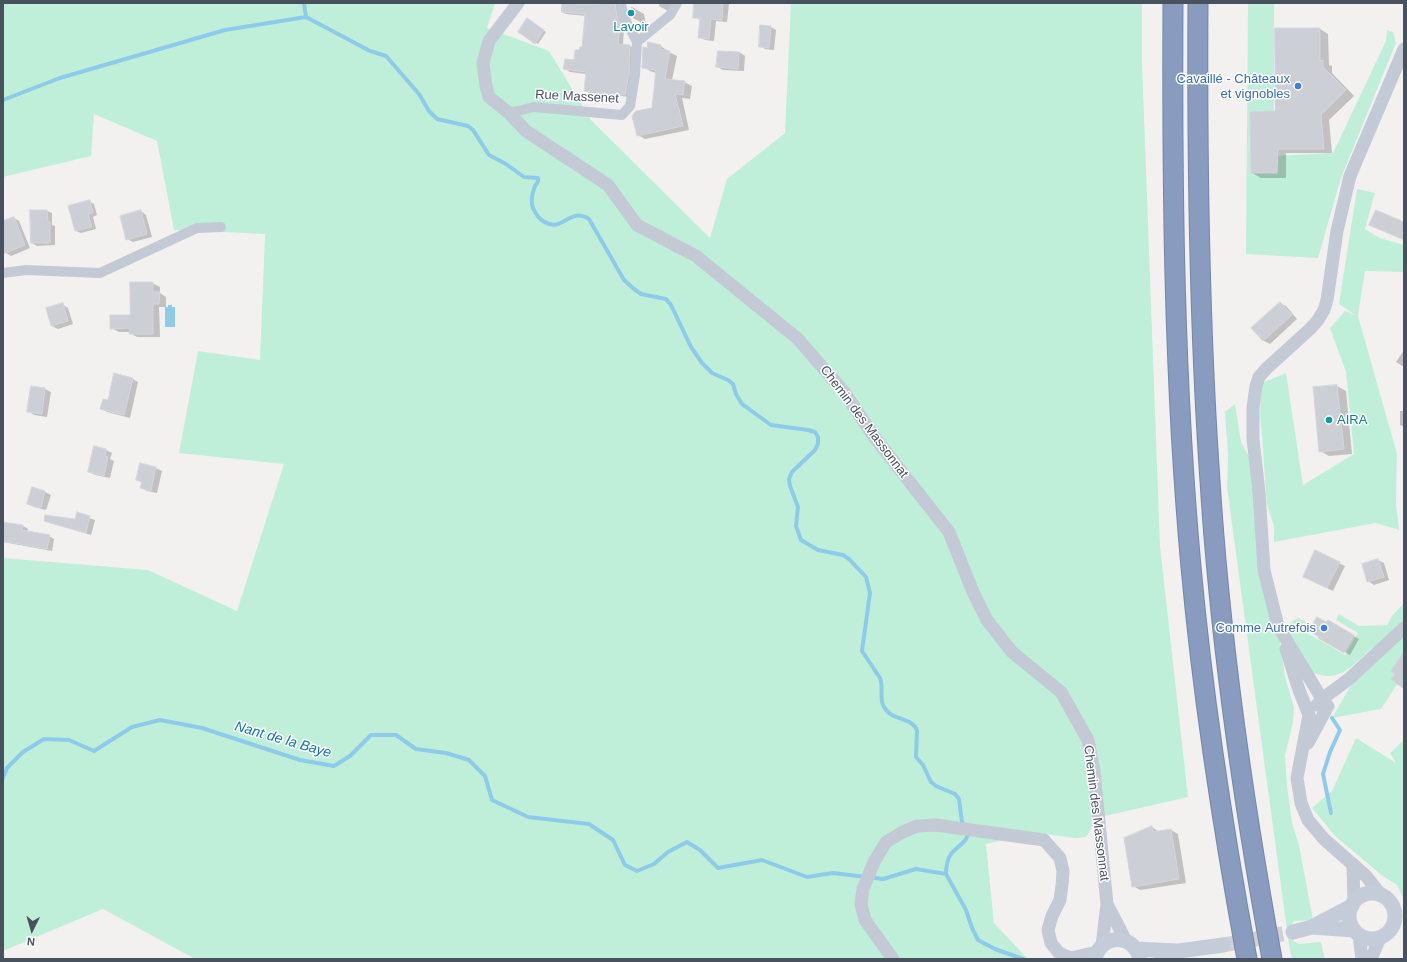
<!DOCTYPE html>
<meta charset="utf-8">
<style>
body{margin:0}
#map{position:relative;width:1407px;height:962px;overflow:hidden;background:#f3f1f0;font-family:Arial,sans-serif}
canvas{display:block}
.frame{position:absolute;inset:0;border:4px solid #48515e;pointer-events:none}
.north{position:absolute;left:12px;top:910px;width:40px;height:40px;-webkit-text-stroke:3px #fff;paint-order:stroke;rotate:185deg;font-size:11px;font-weight:700;line-height:16px;text-align:center;color:#48515e}
.north::after{content:'';display:block;margin:auto;width:14px;height:18px;background:#48515e;clip-path:polygon(50% 0,100% 100%,50% 72%,0 100%)}
</style>
<div id="map">
<canvas width="1407" height="962"></canvas>
<div class="frame"></div>
<div class="north">N</div>
</div>
<script>
const g = document.querySelector('canvas').getContext('2d');
g.lineJoin = 'round';
function paint(path, color) { g.fillStyle = color; g.fill(path, 'evenodd'); }
function strokePath(path, color, width, dash) { g.strokeStyle = color; g.lineWidth = width; g.lineCap = dash ? 'butt' : 'round'; g.setLineDash(dash || []); g.stroke(path); }
function drawText(font, color, halo, rows, align = 'center') {
  g.font = font + ' Arial,sans-serif'; g.lineWidth = 3; g.setLineDash([]); g.textBaseline = 'middle'; g.strokeStyle = halo; g.fillStyle = color; for (const [text, x, y, turn = 0] of rows) {
    g.save(); g.translate(x, y); g.rotate((+turn || 0) * Math.PI / 180); g.textAlign = isNaN(turn) ? turn : align; if (halo) g.strokeText(text, 0, 0); g.fillText(text, 0, 0); g.restore();
  }
}
paint(new Path2D(`
 M 3,3 L 495,3 L 487,28 L 549,51 L 591,120 L 710,238 L 727,179 L 785,133 L 791,3 L 1142,3 L 1142,62 L 1160,546 L 1188,797 L 1092,819 L 1093,826 L 1086,837 L 1076,838 L 1036,833 L 986,844 L 994,923 L 1028,959 L 195,959 L 103,909 L 3,951 L 3,558 L 148,570 L 237,611 L 284,464 L 179,453 L 198,351 L 260,360 L 265,234 L 174,230 L 157,141 L 94,114 L 91,156 L 3,177 Z
 M 1248,3 L 1274,3 L 1274,156 L 1333,153 L 1386,41 L 1387,30 L 1393,32 L 1396,43 L 1341,178 L 1318,258 L 1246,254 Z
 M 1357,189 L 1375,193 L 1365,229 L 1380,238 L 1404,245 L 1404,272 L 1365,271 L 1358,316 L 1397,454 L 1396,503 L 1399,530 L 1376,523 L 1274,542 L 1274,526 L 1267,505 L 1260,411 L 1262,383 L 1286,373 L 1303,485 L 1354,454 L 1346,372 L 1330,328 L 1345,311 L 1355,315 L 1339,304 Z
 M 1235,404 L 1241,442 L 1253,464 L 1259,492 L 1285,677 L 1294,707 L 1293,723 L 1285,755 L 1287,785 L 1292,823 L 1299,845 L 1313,920 L 1294,921 L 1289,929 L 1291,939 L 1298,944 L 1321,942 L 1325,959 L 1292,959 L 1289,945 L 1227,487 L 1228,455 L 1225,412 Z
 M 1404,603 L 1404,674 L 1381,709 L 1332,718 L 1373,647 C 1358,660 1341,683 1318,674 C 1316,674 1314,673 1312,672 C 1308,669 1291,637 1287,629 L 1290,623 L 1298,618 L 1305,621 L 1309,627 L 1307,633 L 1345,655 L 1358,633 L 1336,620 L 1339,614 L 1359,626 L 1387,625 L 1392,616 Z
 M 1356,738 L 1396,763 L 1390,753 L 1404,740 L 1404,900 L 1397,885 L 1384,877 L 1335,836 L 1312,808 L 1332,791 Z`), '#c0efd9');
paint(new Path2D(`
 M 168,305 L 172,305 L 172,307 L 175,307 L 175,327 L 165,327 L 165,307 L 168,307 Z`), '#8ecbeb');
paint(new Path2D(`
 M 562,3 L 621,3 L 624,28 L 623,45 L 630,46 L 635,49 L 630,97 L 590,93 L 585,90 L 586,74 L 570,72 L 565,69 L 575,61 L 583,48 L 586,16 L 566,14 L 561,11 Z
 M 660,3 L 673,3 L 668,11 L 659,6 Z
 M 695,3 L 726,3 L 729,4 L 727,22 L 716,21 L 714,41 L 705,40 L 699,37 L 701,20 L 694,17 Z
 M 632,7 L 644,14 L 646,25 L 633,18 L 630,8 Z
 M 527,20 L 546,32 L 538,44 L 519,32 Z
 M 761,26 L 771,27 L 776,30 L 774,50 L 765,49 L 760,46 Z
 M 1320,29 L 1328,34 L 1329,65 L 1332,66 L 1332,73 L 1354,96 L 1329,120 L 1332,153 L 1286,153 L 1286,178 L 1261,178 L 1252,173 L 1276,112 Z
 M 660,46 L 667,50 L 667,51 L 677,56 L 672,80 L 684,82 L 692,86 L 690,99 L 682,98 L 689,130 L 645,139 L 638,135 L 652,109 L 656,73 L 650,71 L 643,67 L 648,49 Z
 M 719,52 L 739,52 L 745,56 L 744,71 L 723,70 L 718,67 Z
 M 89,201 L 94,204 L 97,215 L 93,217 L 96,229 L 81,233 L 76,231 Z
 M 47,211 L 52,213 L 52,225 L 55,226 L 55,245 L 37,246 L 32,243 Z
 M 141,211 L 146,215 L 152,237 L 133,242 L 127,239 Z
 M 14,218 L 19,221 L 30,248 L 11,256 L 6,253 L 3,246 L 3,222 Z
 M 152,283 L 160,287 L 160,293 L 166,297 L 166,307 L 159,307 L 160,337 L 137,337 L 130,333 L 130,332 L 119,332 L 111,328 L 131,316 Z
 M 1280,303 L 1286,306 L 1297,319 L 1270,344 L 1264,341 L 1253,328 Z
 M 62,304 L 68,308 L 73,324 L 58,329 L 52,326 Z
 M 1404,350 L 1404,367 L 1396,362 Z
 M 133,379 L 138,382 L 130,418 L 107,412 L 102,409 Z
 M 1337,386 L 1346,391 L 1352,454 L 1329,456 L 1320,451 Z
 M 32,387 L 45,389 L 51,392 L 47,417 L 34,415 L 28,411 Z
 M 1400,411 L 1404,411 L 1404,427 L 1400,425 Z
 M 106,450 L 112,453 L 110,459 L 114,461 L 110,478 L 95,475 L 89,472 Z
 M 1403,461 L 1404,461 L 1404,487 L 1403,487 Z
 M 141,464 L 156,468 L 162,471 L 157,493 L 147,491 L 142,488 L 143,483 L 138,480 Z
 M 32,488 L 45,492 L 51,495 L 46,510 L 34,507 L 28,504 Z
 M 77,514 L 95,520 L 91,535 L 50,523 L 45,521 L 76,520 Z
 M 3,523 L 23,526 L 28,529 L 27,532 L 49,536 L 54,539 L 52,551 L 3,542 Z
 M 1316,552 L 1345,566 L 1333,591 L 1310,580 Z
 M 1378,560 L 1384,563 L 1389,580 L 1374,585 L 1368,581 Z
 M 1328,621 L 1359,639 L 1350,655 L 1320,638 Z
 M 1152,827 L 1159,832 L 1171,830 L 1178,834 L 1186,883 L 1140,890 L 1133,886 Z`), '#0003');
strokePath(new Path2D(`
 M 304,3 L 306,17 L 370,51 L 386,56 L 419,94 L 429,111 L 437,119 L 468,126 L 473,130 L 489,155 L 506,164 L 524,177 L 538,178 C 539,182 537,183 535,186 C 532,193 530,204 534,210 C 538,219 548,227 558,224 C 570,219 576,211 589,219 L 624,280 L 634,289 L 641,294 L 666,299 L 671,305 L 691,347 L 702,363 L 712,373 L 728,380 L 733,384 L 736,394 L 742,404 L 771,425 L 808,430 L 815,432 L 818,437 L 818,444 L 815,450 L 792,472 L 789,479 L 790,486 L 798,507 L 796,526 L 801,540 L 818,550 L 843,555 L 849,559 L 866,577 L 870,593 L 862,651 L 880,678 C 885,691 876,701 889,713 C 897,720 914,719 917,731 L 916,757 L 923,765 L 931,782 L 936,786 L 955,794 L 959,799 L 962,822 L 965,826
 M 3,100 L 60,78 L 225,30 L 306,17
 M 3,778 L 7,768 L 23,752 L 44,739 L 69,740 L 94,751 L 132,727 L 160,720 L 202,728 L 300,760 L 334,766 L 350,756 L 371,735 L 396,735 L 416,749 L 446,753 L 469,760 L 485,776 L 492,800 L 528,817 L 589,824 L 613,840 L 625,865 L 637,871 L 654,864 L 668,852 L 687,842 L 700,850 L 718,868 L 762,860 L 807,877 L 833,873 L 883,879 L 916,869 L 946,874 L 966,910 L 972,928 L 978,940 L 995,949 L 1023,959
 M 1331,813 L 1323,774 L 1330,752 L 1340,730 L 1332,718
 M 946,874 C 946,867 947,860 951,854 C 957,846 968,842 969,831`), '#8ecbeb', 4);
const building = new Path2D(`
 M 602,3 L 615,3 L 617,16 L 621,25 L 620,26 L 618,44 L 630,45 L 629,74 L 625,95 L 584,91 L 586,72 L 563,69 L 565,59 L 574,60 L 575,50 L 579,50 L 580,47 L 582,47 L 585,14 L 562,12 L 563,5 L 602,4 Z
 M 694,3 L 723,3 L 722,20 L 711,19 L 709,39 L 698,38 L 700,18 L 693,18 Z
 M 527,18 L 544,30 L 535,44 L 518,32 Z
 M 760,25 L 771,26 L 769,48 L 759,47 Z
 M 1275,28 L 1320,28 L 1320,61 L 1323,60 L 1323,67 L 1346,90 L 1321,115 L 1324,149 L 1278,149 L 1277,173 L 1251,173 L 1250,112 L 1275,111 Z
 M 648,42 L 661,45 L 660,49 L 670,51 L 665,79 L 685,81 L 683,95 L 675,94 L 683,126 L 637,136 L 632,116 L 636,111 L 652,108 L 656,70 L 642,68 L 643,47 L 647,48 Z
 M 718,51 L 739,52 L 738,69 L 716,67 Z
 M 90,200 L 93,213 L 88,214 L 92,227 L 75,231 L 68,206 Z
 M 30,210 L 47,210 L 48,222 L 50,222 L 50,243 L 31,243 Z
 M 141,210 L 147,234 L 126,240 L 120,216 Z
 M 1376,210 L 1404,222 L 1404,240 L 1369,225 Z
 M 14,217 L 25,245 L 3,254 L 3,221 Z
 M 130,282 L 153,282 L 153,292 L 160,292 L 159,304 L 153,304 L 153,334 L 129,334 L 130,328 L 110,329 L 110,315 L 130,315 Z
 M 1280,302 L 1292,315 L 1263,341 L 1251,328 Z
 M 63,303 L 68,321 L 51,326 L 46,308 Z
 M 114,373 L 133,378 L 124,415 L 100,409 L 103,399 L 108,400 Z
 M 1337,385 L 1344,449 L 1319,452 L 1313,387 Z
 M 31,386 L 45,388 L 42,414 L 27,412 Z
 M 94,446 L 106,449 L 105,456 L 108,457 L 104,476 L 88,472 Z
 M 140,463 L 156,467 L 151,491 L 140,488 L 142,482 L 136,480 Z
 M 32,487 L 45,491 L 41,508 L 27,504 Z
 M 77,512 L 90,516 L 86,533 L 44,521 L 45,515 L 75,519 Z
 M 3,522 L 23,525 L 22,530 L 50,535 L 47,549 L 3,541 Z
 M 1315,550 L 1340,562 L 1327,588 L 1303,577 Z
 M 1378,559 L 1384,577 L 1367,582 L 1362,564 Z
 M 1317,617 L 1326,622 L 1328,620 L 1354,635 L 1344,653 L 1318,638 L 1319,637 L 1309,631 Z
 M 1404,652 L 1404,689 L 1391,679 L 1395,674 L 1391,671 Z
 M 1152,826 L 1153,832 L 1171,829 L 1179,879 L 1132,887 L 1124,838 Z`);
paint(building, '#cccfd6');
strokePath(building, '#d4d6dc', 1);
strokePath(new Path2D(`
 M 1223,945 L 1293,932`), '#d1d1d3', 15, [15, 8]);
const motorway = new Path2D(`
 M 1173,3 C 1172,191 1174,380 1191,567 C 1203,699 1223,829 1247,959
 M 1198,3 C 1197,162 1199,322 1210,481 C 1220,641 1243,801 1272,959`);
strokePath(motorway, '#7486aa', 21);
strokePath(new Path2D(`
 M 637,42 L 670,15 L 677,3
 M 509,113 L 534,107 L 622,115 L 630,106 L 635,75 L 637,42 L 623,15 L 621,3
 M 3,273 L 26,270 L 100,273 L 197,228 L 221,227`), '#c4cad5', 10);
strokePath(new Path2D(`
 M 518,3 L 489,41 L 483,63 L 486,86 L 489,97 L 509,113 L 526,131 L 608,185 L 637,225 L 696,256 L 798,339 L 844,392 L 875,438 L 949,532 L 973,592 L 987,620 L 1012,652 L 1061,692 L 1088,740 L 1094,771 L 1107,904 L 1102,946
 M 1286,649 L 1299,690 L 1309,715 L 1297,778 L 1301,803 L 1308,820 L 1324,839 L 1366,876 L 1381,895
 M 1317,705 L 1322,699 L 1349,679 L 1404,628
 M 1324,712 L 1322,699 L 1278,626 L 1264,570 L 1259,492 L 1253,439 L 1253,408 L 1256,386 L 1259,377 L 1267,368 L 1310,329 L 1318,320 L 1324,310 L 1327,300 L 1337,231 L 1350,176 L 1404,49
 M 1308,743 L 1328,706
 M 1353,866 L 1354,903
 M 1107,904 L 1126,941
 M 1359,935 L 1362,959
 M 1071,958 L 1097,952
 M 893,959 L 865,920 L 861,904 L 863,889 L 874,862 L 886,842 L 903,832 L 917,826 L 936,825 L 1044,840 L 1060,858 L 1063,871 L 1062,885 L 1060,900 L 1052,916 L 1048,930 L 1051,943 L 1059,953 L 1073,959
 M 1371,959 L 1380,938`), '#c4cad5', 13);
strokePath(new Path2D(`
 M1349 916a23 23 0 1 1 46 0a23 23 0 1 1-46 0Z
 M 1312,927 L 1354,930
 M 1293,932 L 1312,927 L 1352,906
 M 1136,949 L 1176,951
 M 1095,959 C 1101,933 1134,933 1140,959
 M 1160,959 L 1179,951 L 1223,945`), '#c4cbd9', 15);
strokePath(motorway, '#899bbe', 19);
for (const [x, y, r, color] of [
 [631,13,4,"#0f9aa8"],
 [1298,86,4,"#3f7fe0"],
 [1329,420,4,"#0f9aa8"],
 [1324,628,4,"#3f7fe0"]
]) { const dot = new Path2D(); dot.arc(x, y, r, 0, 2 * Math.PI); g.fillStyle = color; g.fill(dot); strokePath(dot, '#fff', 1.5); }
drawText('13px', '#0d838f', '#fff', [
 ["Lavoir",631,27],
 ["AIRA",1337,420,"left"]
]);
drawText('13px', '#366cbe', '#fff', [
 ["Cavaillé - Châteaux",1290,79],
 ["et vignobles",1290,94],
 ["Comme Autrefois",1316,628]
], 'right');
drawText('13px', '#48515e', '#fff', [
 ["Rue Massenet",577,97,3],
 ["Chemin des Massonnat",864,422,53],
 ["Chemin des Massonnat",1096,813,83]
]);
drawText('italic 14px', '#0f74aa', '#fff', [
 ["Nant de la Baye",283,740,16]
]);
</script>
